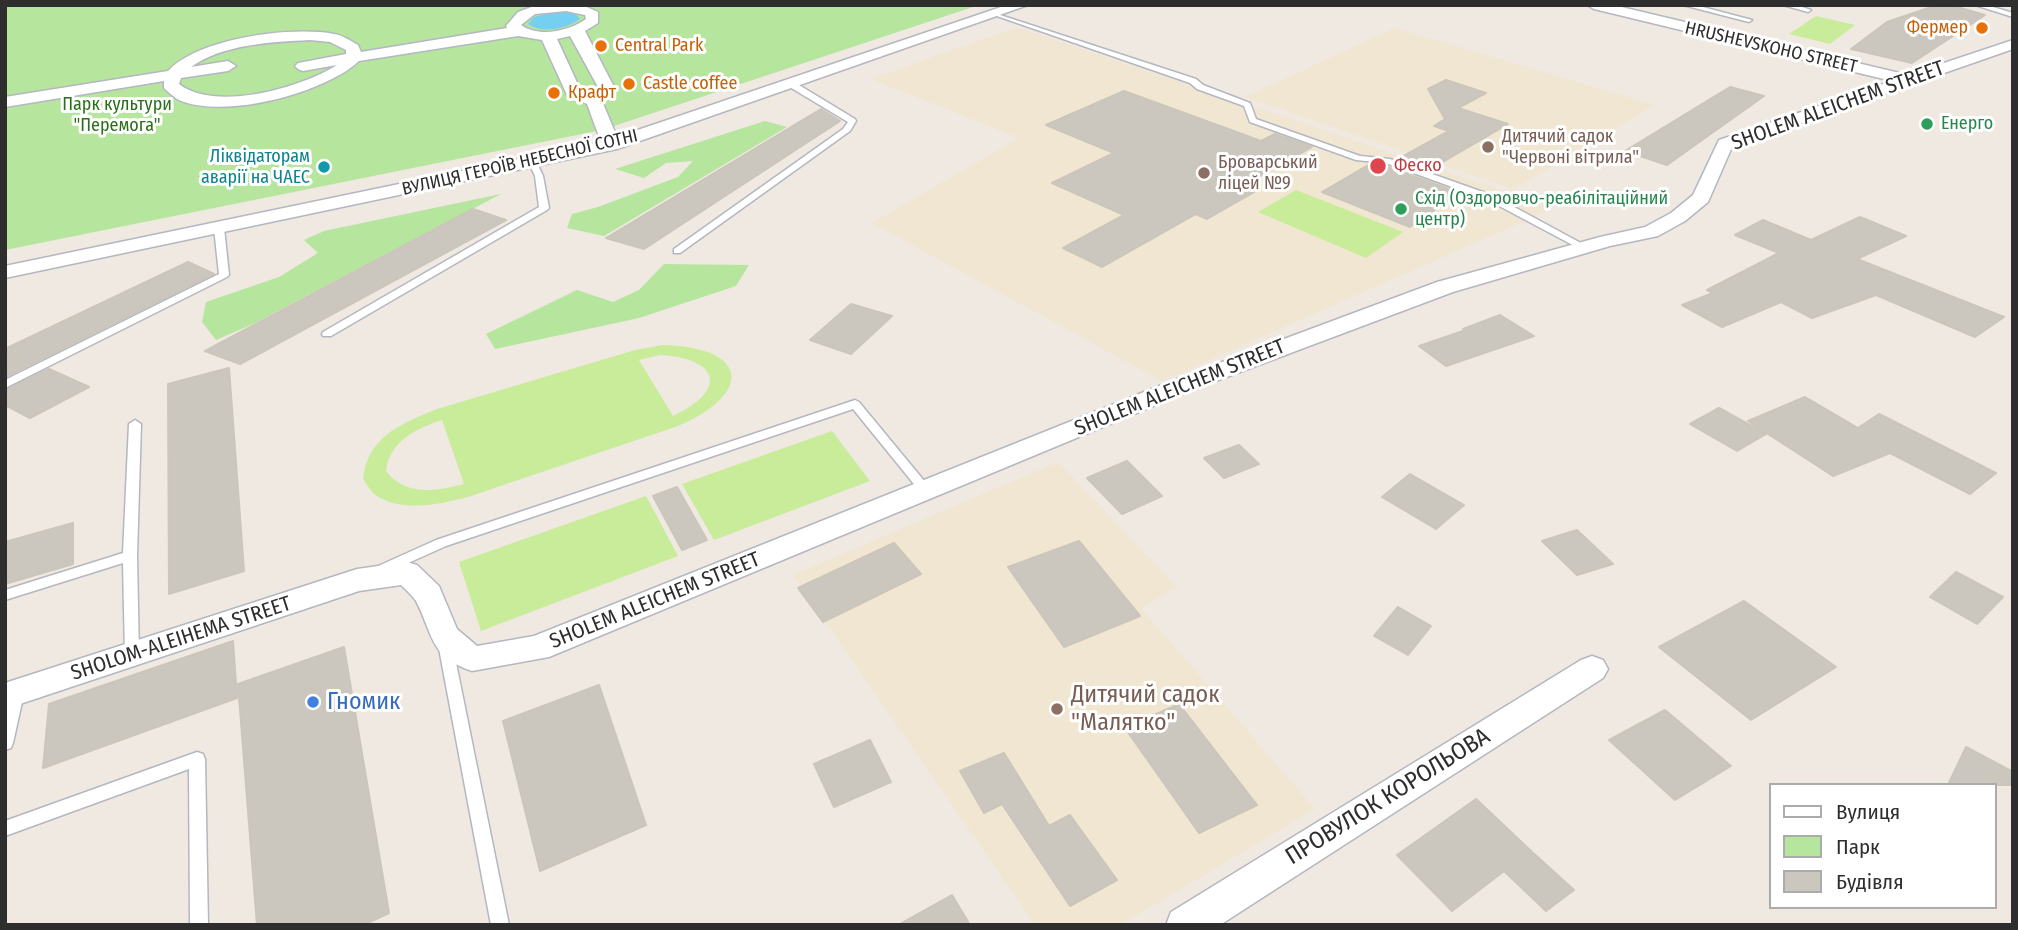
<!DOCTYPE html>
<meta charset="utf-8">
<style>
body{margin:0}
#map{position:relative;width:2018px;height:930px;overflow:hidden;background:#efe9e1;font-family:"Fira Sans Condensed",sans-serif}
canvas{display:block}
.frame{position:absolute;inset:0;border:7px solid #2e2e2e;pointer-events:none}
.legend{position:absolute;left:1769px;top:783px;width:228px;height:126px;box-sizing:border-box;background:#fff;border:2px solid #ababab;margin:0;padding:9px 12px;list-style:none;font-size:21px;color:#2e2e2e}
.legend li{display:flex;align-items:center;gap:14px;height:35px}
.legend b{width:35px;border:2px solid #ababab}
</style>
<div id="map">
<canvas width="2018" height="930"></canvas>
<div class="frame"></div>
<ul class="legend">
<li><b style="height:9px;background:#fff"></b>Вулиця</li>
<li><b style="height:19px;background:#b6e59e"></b>Парк</li>
<li><b style="height:19px;background:#cbc7bf"></b>Будівля</li>
</ul>
</div>
<script>
const g = document.querySelector('canvas').getContext('2d');
g.lineJoin = 'round';
function paint(path, color) { g.fillStyle = color; g.fill(path, 'evenodd'); }
function strokePath(path, color, width, dash) { g.strokeStyle = color; g.lineWidth = width; g.lineCap = dash ? 'butt' : 'round'; g.setLineDash(dash || []); g.stroke(path); }
function drawText(font, color, halo, rows, align = 'center') {
  g.font = font + ' "Fira Sans Condensed",sans-serif'; g.lineWidth = 6; g.setLineDash([]); g.textBaseline = 'middle'; g.strokeStyle = halo; g.fillStyle = color; for (const [text, x, y, turn = 0] of rows) {
    g.save(); g.translate(x, y); g.rotate((+turn || 0) * Math.PI / 180); g.textAlign = isNaN(turn) ? turn : align; if (halo) g.strokeText(text, 0, 0); g.fillText(text, 0, 0); g.restore();
  }
}
paint(new Path2D(`
 M 1017,27 L 1554,208 L 1162,381 L 872,223 L 1019,138 L 871,79 Z
 M 1395,28 L 1655,105 L 1514,189 L 1245,97 Z
 M 1058,462 L 1177,587 L 1141,608 L 1315,809 L 1120,925 L 1035,925 L 793,575 Z`), '#f0e6d1');
paint(new Path2D(`
 M 5,5 L 979,5 L 602,130 L 5,250 Z
 M 765,121 L 787,127 L 604,236 L 567,228 L 572,214 L 598,207 L 678,177 L 693,161 L 666,163 L 644,178 L 615,169 Z
 M 501,194 L 253,324 L 216,340 L 202,322 L 206,302 L 279,277 L 318,253 L 304,240 L 324,231 Z
 M 664,264 L 749,265 L 736,286 L 639,318 L 495,349 L 486,334 L 577,290 L 613,302 L 639,290 Z`), '#b6e59e');
paint(new Path2D(`
 M 1816,16 L 1855,25 L 1830,44 L 1789,34 Z
 M 1296,190 L 1403,232 L 1366,258 L 1258,212 Z
 M 663,345 C 748,347 755,393 678,426 L 468,497 C 439,504 404,513 377,496 C 371,493 367,484 363,479 C 368,436 401,424 437,409 L 635,350 ZM 660,355 C 719,358 729,390 673,416 L 639,360 ZM 442,420 L 464,484 C 436,491 406,497 386,471 C 390,441 415,429 442,420 Z
 M 832,431 L 870,481 L 714,540 L 682,484 Z
 M 646,496 L 678,556 L 481,631 L 459,562 Z`), '#c9ec9a');
paint(new Path2D(`
 M 553,12 L 575,13 L 580,19 C 566,29 542,34 528,24 L 534,17 Z`), '#75cff0');
const building = new Path2D(`
 M 1937,5 L 1950,5 L 1985,15 L 1912,63 L 1851,49 L 1887,22 Z
 M 1446,80 L 1486,93 L 1458,108 L 1508,124 L 1429,170 L 1398,159 L 1449,131 L 1434,126 L 1445,119 L 1428,89 Z
 M 1730,87 L 1764,96 L 1667,165 L 1625,151 Z
 M 1124,91 L 1261,141 L 1275,134 L 1312,147 L 1243,186 L 1256,191 L 1207,219 L 1196,214 L 1102,267 L 1063,248 L 1124,215 L 1052,183 L 1114,153 L 1046,125 Z
 M 821,109 L 840,121 L 644,249 L 606,238 Z
 M 1370,164 L 1385,166 L 1460,193 L 1410,227 L 1322,192 Z
 M 473,209 L 506,220 L 240,364 L 205,351 Z
 M 1860,217 L 1906,236 L 1857,259 L 2004,317 L 1975,337 L 1876,295 L 1812,318 L 1781,302 L 1722,327 L 1682,305 L 1713,293 L 1707,290 L 1779,253 L 1735,235 L 1763,220 L 1811,240 Z
 M 188,262 L 214,274 L 5,377 L 5,349 Z
 M 851,304 L 892,316 L 851,354 L 810,340 Z
 M 1500,315 L 1534,336 L 1446,366 L 1419,346 L 1466,330 L 1463,329 Z
 M 229,368 L 244,571 L 169,594 L 168,384 Z
 M 49,369 L 89,387 L 30,418 L 5,405 L 5,390 Z
 M 1805,397 L 1858,428 L 1879,414 L 1996,473 L 1970,494 L 1890,453 L 1833,476 L 1748,421 Z
 M 1719,408 L 1766,434 L 1737,451 L 1690,424 Z
 M 1239,445 L 1259,464 L 1224,478 L 1204,458 Z
 M 1127,461 L 1162,496 L 1122,514 L 1087,478 Z
 M 1410,474 L 1464,505 L 1436,529 L 1382,497 Z
 M 677,487 L 707,540 L 682,550 L 653,496 Z
 M 73,523 L 73,564 L 5,584 L 5,542 Z
 M 1577,530 L 1613,564 L 1577,575 L 1542,541 Z
 M 1079,541 L 1140,616 L 1064,647 L 1008,567 Z
 M 894,543 L 921,574 L 823,622 L 798,588 Z
 M 1956,572 L 2003,597 L 1977,624 L 1930,597 Z
 M 1744,601 L 1836,667 L 1751,720 L 1659,647 Z
 M 1398,607 L 1431,626 L 1408,655 L 1374,636 Z
 M 233,641 L 237,698 L 43,768 L 49,704 Z
 M 344,647 L 389,913 L 363,925 L 257,925 L 238,684 Z
 M 599,685 L 646,825 L 540,871 L 503,721 Z
 M 1179,704 L 1257,805 L 1199,833 L 1125,728 Z
 M 1665,710 L 1731,766 L 1675,800 L 1609,740 Z
 M 870,740 L 891,782 L 834,807 L 814,764 Z
 M 1966,747 L 2013,772 L 2013,785 L 1948,785 Z
 M 1004,753 L 1049,826 L 1070,815 L 1117,880 L 1070,906 L 1002,804 L 984,813 L 960,771 Z
 M 1476,799 L 1531,851 L 1574,890 L 1546,911 L 1504,871 L 1452,911 L 1397,855 Z
 M 952,895 L 970,925 L 898,925 Z`);
paint(building, '#cbc7bf');
strokePath(building, '#cbc5ba', 2);
const lane = new Path2D(`
 M 1683,5 L 1695,5 L 1752,20 L 1749,22 Z
 M 1783,5 L 1796,5 L 1811,10 L 1808,12 Z
 M 1975,5 L 1986,5 L 2013,13 L 2013,17 Z
 M 994,13 L 1196,79 L 1203,85 L 1250,103 L 1256,119 L 1360,156 L 1390,159 L 1494,196 L 1590,248 L 1588,250 L 1582,250 L 1488,200 L 1386,163 L 1356,160 L 1250,122 L 1244,106 L 1197,89 L 1190,83 L 994,15 Z
 M 788,82 L 794,82 L 855,119 L 856,121 L 850,131 L 680,253 L 674,253 L 674,249 L 843,129 L 848,122 L 788,86 Z
 M 530,161 L 536,161 L 543,176 L 549,208 L 547,210 L 331,336 L 323,336 L 322,334 L 323,332 L 539,207 L 535,176 L 529,163 Z
 M 219,225 L 224,228 L 229,275 L 227,277 L 5,388 L 5,380 L 219,274 L 214,228 Z
 M 855,400 L 859,402 L 930,488 L 932,491 L 930,494 L 922,494 L 853,409 L 446,546 L 386,573 L 376,573 L 374,570 L 376,567 L 436,540 Z
 M 135,420 L 141,424 L 137,556 L 139,656 L 137,660 L 132,662 L 127,660 L 125,656 L 123,563 L 5,600 L 5,590 L 123,553 L 129,424 Z
 M 445,637 L 450,639 L 452,643 L 509,925 L 491,925 L 438,643 L 440,639 Z
 M 16,687 L 21,689 L 24,693 L 13,743 L 11,748 L 5,750 L 5,707 L 11,689 Z
 M 197,752 L 203,754 L 205,759 L 208,925 L 190,925 L 189,769 L 5,836 L 5,821 Z`);
const street = new Path2D(`
 M 537,5 L 582,5 L 598,12 L 598,23 L 585,31 L 614,87 L 602,101 L 617,137 L 1007,5 L 1028,5 L 617,149 L 5,278 L 5,266 L 601,142 L 587,104 L 567,95 L 542,40 L 518,36 L 359,61 C 325,93 221,121 177,99 C 173,96 168,92 164,88 L 164,81 L 5,107 L 5,97 L 168,71 C 199,38 291,26 334,34 C 342,35 351,41 358,45 L 361,52 L 507,28 L 506,26 L 518,12 ZM 566,11 L 585,15 L 586,19 C 569,31 539,38 521,25 L 535,14 ZM 570,36 L 598,87 L 591,94 L 580,89 L 557,39 ZM 310,40 L 330,42 L 346,50 L 346,54 L 298,63 L 295,66 L 298,69 L 303,71 L 337,65 C 301,88 215,112 179,84 L 181,78 L 228,71 L 236,66 L 228,61 L 191,67 C 223,44 272,42 310,40 Z
 M 1587,5 L 1613,5 L 1908,75 L 2013,40 L 2013,49 L 1732,147 L 1708,202 L 1685,221 L 1658,236 L 1610,246 L 1453,292 L 1192,390 L 549,657 L 472,671 C 429,657 433,633 416,601 C 412,595 406,590 401,585 L 359,591 L 5,709 L 5,683 L 357,569 L 407,562 L 417,565 L 439,586 L 457,629 L 477,646 L 534,636 L 1174,380 L 1437,282 L 1600,237 L 1645,227 L 1671,213 L 1693,195 L 1719,140 L 1892,81 L 1594,9 Z
 M 1592,656 L 1603,660 L 1608,669 L 1603,678 L 1220,925 L 1166,925 L 1171,912 L 1581,660 Z`);
strokePath(lane, '#b4b7c1', 3);
strokePath(street, '#b4b7c1', 3);
paint(lane, '#fff');
paint(street, '#fff');
for (const [x, y, r, color] of [
 [1982,28,7,"#e8710a"],
 [601,46,7,"#e8710a"],
 [629,84,7,"#e8710a"],
 [554,93,7,"#e8710a"],
 [1927,124,7,"#2e9e5b"],
 [1488,147,7,"#8d6e63"],
 [1378,166,9,"#e0444e"],
 [324,167,7,"#0f9aa8"],
 [1204,173,7,"#8d6e63"],
 [1401,209,7,"#2e9e5b"],
 [313,702,7,"#3f7fe0"],
 [1057,709,7,"#8d6e63"]
]) { const dot = new Path2D(); dot.arc(x, y, r, 0, 2 * Math.PI); g.fillStyle = color; g.fill(dot); strokePath(dot, '#fff', 2.5); }
drawText('18px', '#c56008', '#fff', [
 ["Фермер",1968,28,"right"],
 ["Central Park",615,46],
 ["Castle coffee",643,84],
 ["Крафт",568,93]
], 'left');
drawText('18px', '#2e2e2e', '#fff', [
 ["HRUSHEVSKOHO STREET",1771,48,13],
 ["ВУЛИЦЯ ГЕРОЇВ НЕБЕСНОЇ СОТНІ",520,163,-13]
]);
drawText('18px', '#2c6e1b', '#fff', [
 ["Парк культури",117,105],
 ["\"Перемога\"",117,126]
]);
drawText('18px', '#27864d', '#fff', [
 ["Енерго",1941,124],
 ["Схід (Оздоровчо-реабілітаційний",1415,199],
 ["центр)",1415,220]
], 'left');
drawText('18px', '#785e54', '#fff', [
 ["Дитячий садок",1502,137],
 ["\"Червоні вітрила\"",1502,158],
 ["Броварський",1218,163],
 ["ліцей №9",1218,184]
], 'left');
drawText('18px', '#0d838f', '#fff', [
 ["Ліквідаторам",310,157],
 ["аварії на ЧАЕС",310,178]
], 'right');
drawText('18px', '#be3a42', '#fff', [
 ["Феско",1394,166]
], 'left');
drawText('21px', '#2e2e2e', '#fff', [
 ["SHOLEM ALEICHEM STREET",1838,106,-20],
 ["SHOLEM ALEICHEM STREET",1180,388,-22],
 ["SHOLEM ALEICHEM STREET",655,601,-22],
 ["SHOLOM-ALEIHEMA STREET",181,639,-18]
]);
drawText('24px', '#785e54', '#fff', [
 ["Дитячий садок",1071,695],
 ["\"Малятко\"",1071,723]
], 'left');
drawText('24px', '#366cbe', '#fff', [
 ["Гномик",327,702]
], 'left');
drawText('24px', '#2e2e2e', '#fff', [
 ["ПРОВУЛОК КОРОЛЬОВА",1388,797,-32]
]);
</script>
